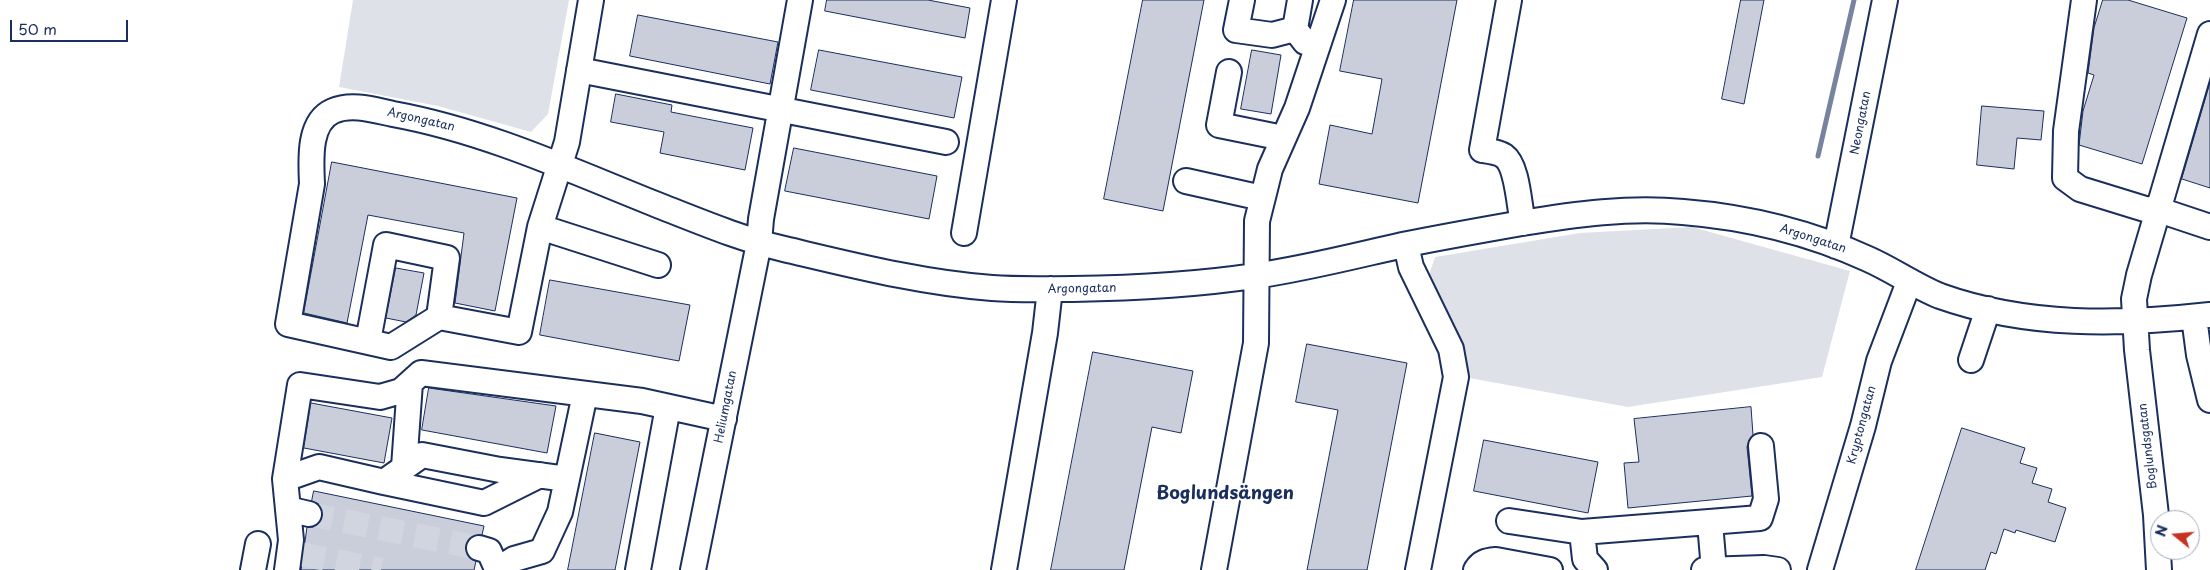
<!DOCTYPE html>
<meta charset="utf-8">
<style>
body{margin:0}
#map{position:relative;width:2210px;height:570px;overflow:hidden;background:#fff;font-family:"Playpen Sans",sans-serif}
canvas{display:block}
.north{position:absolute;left:2150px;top:510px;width:50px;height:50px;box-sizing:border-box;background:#fff;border:1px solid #a4acbf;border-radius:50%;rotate:287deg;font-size:14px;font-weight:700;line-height:20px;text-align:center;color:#1b2f5e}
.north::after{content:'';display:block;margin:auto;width:18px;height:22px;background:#c8321e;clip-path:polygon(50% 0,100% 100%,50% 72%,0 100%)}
.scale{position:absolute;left:10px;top:20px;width:118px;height:22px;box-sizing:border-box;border:2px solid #1b2f5e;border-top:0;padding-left:6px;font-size:15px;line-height:18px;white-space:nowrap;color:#1b2f5e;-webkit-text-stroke:4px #fff;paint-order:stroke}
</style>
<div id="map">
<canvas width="2210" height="570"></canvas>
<div class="north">N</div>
<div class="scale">50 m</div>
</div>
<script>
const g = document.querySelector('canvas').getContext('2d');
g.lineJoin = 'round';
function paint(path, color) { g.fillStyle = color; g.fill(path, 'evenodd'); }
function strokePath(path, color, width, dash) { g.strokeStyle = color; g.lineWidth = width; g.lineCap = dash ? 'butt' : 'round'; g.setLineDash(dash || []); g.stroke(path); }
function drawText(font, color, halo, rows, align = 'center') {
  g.font = font + ' "Playpen Sans",sans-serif'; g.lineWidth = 4; g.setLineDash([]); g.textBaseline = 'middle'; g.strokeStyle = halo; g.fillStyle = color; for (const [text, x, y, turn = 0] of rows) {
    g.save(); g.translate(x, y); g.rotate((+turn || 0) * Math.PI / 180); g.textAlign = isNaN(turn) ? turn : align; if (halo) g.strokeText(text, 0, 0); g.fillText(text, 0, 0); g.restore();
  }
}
paint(new Path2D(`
 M 353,0 L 569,0 L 548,114 L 531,132 L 438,106 L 339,87 Z
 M 1692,227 L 1850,271 L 1822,377 L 1628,407 L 1464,377 L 1427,281 L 1435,257 L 1580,233 Z`), '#dee1e7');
strokePath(new Path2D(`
 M 1818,156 L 1854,0`), '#77839f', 5);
const building = new Path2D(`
 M 827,0 L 928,0 L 970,8 L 965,38 L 825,11 Z
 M 1143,0 L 1204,0 L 1163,211 L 1104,199 Z
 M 1354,0 L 1457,0 L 1418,203 L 1319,184 L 1330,125 L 1372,134 L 1382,79 L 1340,71 Z
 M 1741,0 L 1764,0 L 1744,104 L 1722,99 Z
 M 2103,0 L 2128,0 L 2187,18 L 2142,164 L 2079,145 L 2083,111 L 2094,75 L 2088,73 L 2094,28 Z
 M 638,15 L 778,42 L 770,84 L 630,56 Z
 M 819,50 L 962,77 L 954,118 L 811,90 Z
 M 1252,50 L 1281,55 L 1271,114 L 1241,109 Z
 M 2210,83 L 2210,188 L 2182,179 Z
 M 616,94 L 672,105 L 671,112 L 753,128 L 745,170 L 660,153 L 664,132 L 611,122 Z
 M 1982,106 L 2044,111 L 2041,140 L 2017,138 L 2014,169 L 1977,165 Z
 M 794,148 L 937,176 L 929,219 L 785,191 Z
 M 332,162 L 517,198 L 495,311 L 455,303 L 464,233 L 368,215 L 347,323 L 304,313 Z
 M 396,268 L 424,273 L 416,315 L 406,322 L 386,318 Z
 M 550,280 L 690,305 L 679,361 L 540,335 Z
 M 1307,344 L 1407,363 L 1367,570 L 1307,570 L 1338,410 L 1296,402 Z
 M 1093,352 L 1193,371 L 1181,433 L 1152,427 L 1124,570 L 1051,570 Z
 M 429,388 L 556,406 L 547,453 L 422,430 Z
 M 311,403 L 392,418 L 384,463 L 304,448 Z
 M 1751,407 L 1753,435 L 1749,440 L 1747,447 L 1752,496 L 1628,508 L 1624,463 L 1639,462 L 1634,419 Z
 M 1962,428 L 2025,448 L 2020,463 L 2037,468 L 2032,483 L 2052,489 L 2048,502 L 2066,508 L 2055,542 L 2016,530 L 2015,533 L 2004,529 L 1996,554 L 1991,552 L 1985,570 L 1916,570 Z
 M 595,433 L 640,442 L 615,570 L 568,570 Z
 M 1484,440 L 1598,462 L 1588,513 L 1474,491 Z
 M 314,491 L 484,526 L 482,535 L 470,538 L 466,545 L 466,552 L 469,557 L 476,561 L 474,570 L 301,570 L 307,527 L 313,527 L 319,524 L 322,517 L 322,510 L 319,504 L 312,501 Z`);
paint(building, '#caceda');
strokePath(building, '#1b2f5e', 1);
strokePath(new Path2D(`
 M 309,514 L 479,548
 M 301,554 L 381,570`), '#d1d5df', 24, [24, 12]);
const minor = new Path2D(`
 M 591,0 L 567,142 L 540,227 L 519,332 L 439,317 L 391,347 L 288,324 L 312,184 C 311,160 308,122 333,111 C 352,103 374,110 393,114 C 486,131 572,171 660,206 C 701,222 741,239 784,249 C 852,265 922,283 992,288 C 1019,290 1046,289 1073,289 C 1134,288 1194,285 1254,276 C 1304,269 1354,256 1403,245 C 1442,237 1482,230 1522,223 C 1576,214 1629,207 1683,212 C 1746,217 1811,233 1868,259 C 1893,270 1915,286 1940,296 C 2027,327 2120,325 2210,315
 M 1242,0 L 1236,30 L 1272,35 L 1295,29
 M 1300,0 L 1295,29 L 1305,42
 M 1509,0 L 1482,150 C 1489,151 1498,152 1504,156 C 1518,166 1519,207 1523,223
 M 2084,0 L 2066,131 L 2065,178 L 2080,189 L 2145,209 L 2159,210 L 2210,227
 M 579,70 L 946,142
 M 1229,72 L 1219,125 L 1283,138
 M 1186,181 L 1262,198
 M 540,227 L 658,265
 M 964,233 L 1004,0
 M 1406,245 L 1411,267 L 1451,349 L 1456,377 L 1418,570
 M 1836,246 L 1885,0
 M 2194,317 L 2199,355 L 2210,400
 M 368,341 L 386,245 L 447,258 L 439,317
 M 1971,360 L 1988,309
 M 404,467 L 410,383
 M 285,479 L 319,467 L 384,482 L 422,455 L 500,470 L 567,479
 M 384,482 L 484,503 L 540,475
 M 288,509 L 309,514
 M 1509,521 L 1582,532 L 1760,518 L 1766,499 L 1761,446
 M 1710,523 L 1714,570
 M 1582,532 L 1585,559 L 1595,570
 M 479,548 L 489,551 L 497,569
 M 253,570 L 258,544
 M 287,570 L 291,540 L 285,479 L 300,385 L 380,397 L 401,391 L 421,373 L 642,401 L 724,419
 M 497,570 L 514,559 L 542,551 L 560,512 L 585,394
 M 638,570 L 668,407
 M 693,570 L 759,243 L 761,219 L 800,0
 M 1004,570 L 1045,333 L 1050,289
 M 1214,570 L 1256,343 L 1257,221 L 1270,169 L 1297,108 L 1333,0
 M 1476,570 C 1481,562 1486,561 1496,560 L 1550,570
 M 1704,570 L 1764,568 L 1778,570
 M 1820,570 L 1863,426 L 1879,361 L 1909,282
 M 2159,570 L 2156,515 L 2137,350 L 2134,299 L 2139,275 L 2210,34`);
strokePath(minor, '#1b2f5e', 28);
strokePath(minor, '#fff', 24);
drawText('12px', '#1b2f5e', '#fff', [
 ["Argongatan",421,120,13],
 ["Neongatan",1861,123,-79],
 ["Argongatan",1813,239,18],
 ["Argongatan",1082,289,-1],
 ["Heliumgatan",726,407,-79],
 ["Kryptongatan",1862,425,-75],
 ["Boglundsgatan",2148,446,-97]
]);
drawText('bold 18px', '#1b2f5e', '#fff', [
 ["Boglundsängen",1225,494]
]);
</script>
